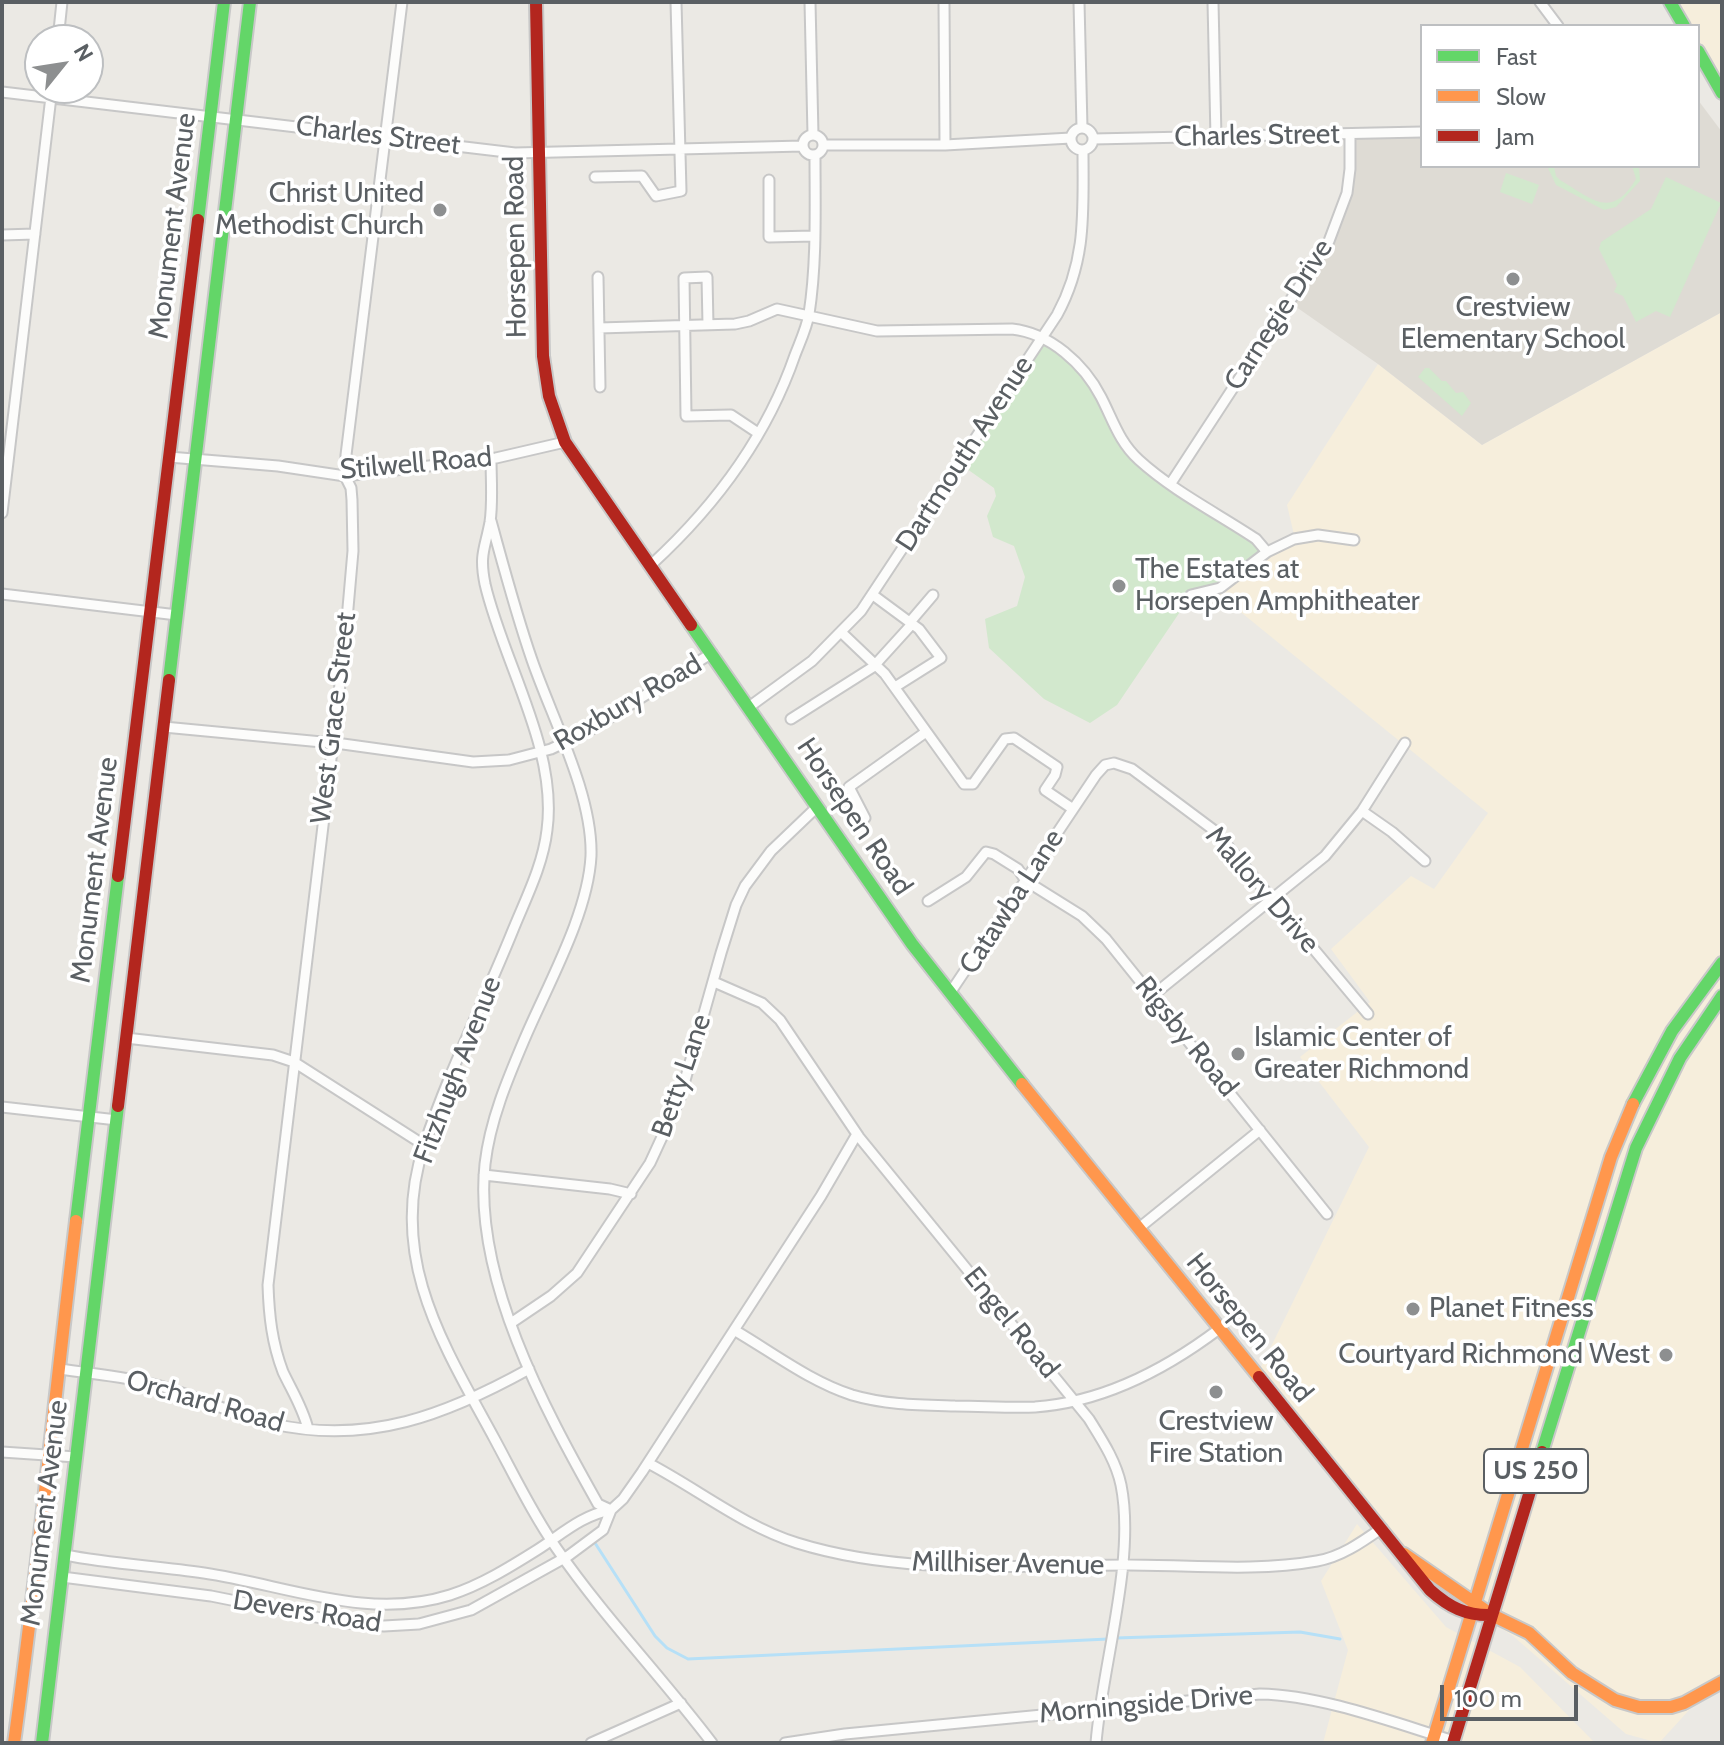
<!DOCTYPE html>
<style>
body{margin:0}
#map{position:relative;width:1724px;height:1745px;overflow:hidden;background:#ebe9e4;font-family:Cabin,sans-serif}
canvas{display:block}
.frame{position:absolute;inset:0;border:4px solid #5a5f63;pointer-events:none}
.legend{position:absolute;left:1420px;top:24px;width:280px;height:144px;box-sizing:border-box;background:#fff;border:2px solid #bdbfc1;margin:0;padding:10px 14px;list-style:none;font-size:24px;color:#5a5f63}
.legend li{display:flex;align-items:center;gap:16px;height:40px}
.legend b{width:40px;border:2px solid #bdbfc1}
.north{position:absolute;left:24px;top:24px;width:80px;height:80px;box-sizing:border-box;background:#fff;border:2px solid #bdbfc1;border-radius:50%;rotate:60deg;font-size:22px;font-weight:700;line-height:32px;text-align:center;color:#5a5f63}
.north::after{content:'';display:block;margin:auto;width:28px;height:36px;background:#8d8f90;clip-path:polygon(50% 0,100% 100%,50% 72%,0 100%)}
.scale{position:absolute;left:1440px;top:1685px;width:138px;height:36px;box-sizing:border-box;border:4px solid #5a5f63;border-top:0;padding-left:10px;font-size:24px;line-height:28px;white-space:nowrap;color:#5a5f63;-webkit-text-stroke:6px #fff;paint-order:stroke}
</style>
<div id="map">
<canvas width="1724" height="1745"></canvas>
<div class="frame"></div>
<ul class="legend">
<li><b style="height:10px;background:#63d668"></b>Fast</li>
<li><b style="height:10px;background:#ff974d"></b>Slow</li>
<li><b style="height:10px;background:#b3261e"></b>Jam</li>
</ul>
<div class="north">N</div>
<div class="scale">100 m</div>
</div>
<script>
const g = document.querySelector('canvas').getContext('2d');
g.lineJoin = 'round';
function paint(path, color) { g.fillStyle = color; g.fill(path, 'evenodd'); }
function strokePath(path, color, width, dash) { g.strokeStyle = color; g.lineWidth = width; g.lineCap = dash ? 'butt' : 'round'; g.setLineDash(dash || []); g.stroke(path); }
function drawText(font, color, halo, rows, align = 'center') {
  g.font = font + ' Cabin,sans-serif'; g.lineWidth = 7; g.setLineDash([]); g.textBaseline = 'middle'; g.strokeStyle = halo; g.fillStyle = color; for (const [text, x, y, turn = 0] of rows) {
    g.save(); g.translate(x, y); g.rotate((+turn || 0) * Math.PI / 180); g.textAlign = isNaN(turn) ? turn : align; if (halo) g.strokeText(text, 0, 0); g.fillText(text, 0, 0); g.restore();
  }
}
paint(new Path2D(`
 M 1670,2 L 1722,2 L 1722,93 L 1698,51 L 1698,26 L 1684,26 Z
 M 1722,312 L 1722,1674 L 1659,1743 L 1626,1734 L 1513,1636 L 1430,1582 L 1261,1367 L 1369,1147 L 1300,1057 L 1370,1002 L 1331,949 L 1411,876 L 1434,889 L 1488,813 L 1216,592 L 1269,549 L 1295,539 L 1287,505 L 1378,364 L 1482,445 Z
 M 1357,1524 L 1446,1627 L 1520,1667 L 1595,1743 L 1323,1743 L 1348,1650 L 1321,1581 Z`), '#f6eedc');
paint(new Path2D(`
 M 1698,100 L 1722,132 L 1722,312 L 1482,445 L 1378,364 L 1289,302 L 1319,257 L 1346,199 L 1349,134 L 1422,133 L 1422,166 L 1698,166 Z`), '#dedbd4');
paint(new Path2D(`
 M 1547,166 L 1554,166 L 1556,176 L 1560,180 C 1591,198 1611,221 1636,179 L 1632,166 L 1639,166 L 1640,181 L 1616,207 L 1604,210 L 1556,185 Z
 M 1506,173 L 1539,185 L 1532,204 L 1500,192 Z
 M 1666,177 L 1721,203 L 1670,317 L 1656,311 L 1636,322 L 1623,296 L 1614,292 L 1617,285 L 1599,249 L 1601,242 L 1651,209 Z
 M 1043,338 L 1076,362 L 1133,454 L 1269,549 L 1216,592 L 1190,597 L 1117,705 L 1090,723 L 1044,699 L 989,648 L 985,619 L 1017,606 L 1025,577 L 1014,546 L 993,537 L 987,516 L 996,496 L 994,488 L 960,464 Z
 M 1425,368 L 1429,368 L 1442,381 L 1446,381 L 1456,393 L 1463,392 L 1471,403 L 1462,416 L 1418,377 Z`), '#d2e8cd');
strokePath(new Path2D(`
 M 595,1543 L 655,1636 L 667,1648 L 688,1659 L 1108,1639
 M 1116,1638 L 1300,1632 L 1340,1639`), '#b6e0f7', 3);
const street = new Path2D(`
 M 810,2 L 813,135
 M 944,2 L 945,145
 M 1079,2 L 1082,128
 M 1213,2 L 1216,138
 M 1540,2 L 1558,26
 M 58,40 L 62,2
 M 2,92 L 515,153 L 803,146
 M1071 139a11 11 0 1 1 22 0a11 11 0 1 1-22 0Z
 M803 145a10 10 0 1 1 20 0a10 10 0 1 1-20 0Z
 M 1093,139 L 1422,132
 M 823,145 L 945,145 L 1071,138
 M 595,177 L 642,176 L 656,196 L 681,191 L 676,2
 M 769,180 L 769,237 L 815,236
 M 2,235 L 35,234
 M 598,277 L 600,387
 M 708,325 L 707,277 L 684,278 L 686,416 L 731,415 L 758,433
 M 599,328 L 735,324 L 749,321 L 777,309 L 877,331 L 1012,329 C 1050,333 1084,364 1101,397 C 1113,420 1119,442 1139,460 C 1173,491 1217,513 1256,539 L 1267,552
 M 169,457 L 278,466 L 345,476 L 496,458 L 565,442
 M 491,458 C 491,479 493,502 490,522 C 485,549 479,554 485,584 C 503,662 558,749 547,830 C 543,865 526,898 513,930 C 484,1002 448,1073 424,1146 C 387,1257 443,1344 494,1438 C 514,1475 533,1515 557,1549 C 604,1617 662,1677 712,1743
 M 1171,483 L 1329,241 L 1347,193 L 1350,169 L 1350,134
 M 2,513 L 52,88
 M 491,521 C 504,568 516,614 532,660 C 552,718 593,795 591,856 C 588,914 548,984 525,1038 C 508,1078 490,1120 485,1164 C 473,1277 544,1408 598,1504 L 611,1510
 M 652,564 C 715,506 767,436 795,355 C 800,342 807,327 809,314 C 817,262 815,208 815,155
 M 2,594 L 177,615
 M 873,595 L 919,629 L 941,658 L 895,687
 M 1191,595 L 1220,588 L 1267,552 L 1294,539 L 1318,535 L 1354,540
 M 910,622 L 933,595
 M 842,633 L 885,674 L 964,784 L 973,784 L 1005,739 L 1014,738 L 1057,767 L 1055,775 L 1045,790 L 1073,809
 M 749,707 L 812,661 L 861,611 L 1057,315 C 1087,260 1083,211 1083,150
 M 791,719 L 873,667 L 912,624
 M 164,727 L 343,744 L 473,762 L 509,760 L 551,749 L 587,732 L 712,653
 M 1362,811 L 1392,832 L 1425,861
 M 865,818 L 849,787 L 926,732
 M 928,901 L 966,877 L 986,852 L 994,854 L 1018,869 L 1026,881 L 1082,916 L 1106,939 L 1327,1214
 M 714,982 L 762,1003 L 780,1020 L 859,1137 L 1089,1419 C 1102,1440 1116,1461 1121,1485 C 1136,1560 1102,1666 1096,1743
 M 950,993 L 1096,775 L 1105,765 L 1114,763 L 1132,769 L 1215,831 L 1368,1014
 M 1152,996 L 1325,856 L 1362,811 L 1405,743
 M 126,1038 L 273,1055 L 294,1062 L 424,1145
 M 2,1107 L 117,1120
 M 484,1175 L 610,1189 L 631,1194
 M 1139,1228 L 1260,1130
 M 511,1323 L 551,1296 L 577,1273 L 650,1163 L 680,1098 L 721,953 L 736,905 L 745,886 L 771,851 L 817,807
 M 734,1330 C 772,1352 809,1381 852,1395 C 886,1405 921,1405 955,1406 C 982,1406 1009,1408 1035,1407 C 1104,1402 1166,1369 1219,1329
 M 60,1369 C 92,1374 125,1376 156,1385 C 196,1395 233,1415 273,1424 C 369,1445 446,1415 529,1369
 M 308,1429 C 303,1408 292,1391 283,1372 C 272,1343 269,1316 268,1285 L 345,642 L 353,551 L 352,500 L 351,488 L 345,476 L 346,455 L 402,2
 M 2,1452 L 76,1457
 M 648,1463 C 698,1489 743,1526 797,1543 C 903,1576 1020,1565 1129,1565 C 1191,1565 1256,1572 1317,1561 C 1341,1557 1362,1542 1382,1528
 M 65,1555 C 111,1564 158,1566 204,1573 C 286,1585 368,1621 450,1595 C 481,1585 510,1567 537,1550 C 562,1534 582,1515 611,1510
 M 62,1577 L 211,1596 L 346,1623 L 384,1626 L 419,1624 L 471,1610 L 568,1556 L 603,1530 L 611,1510 L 623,1499 L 642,1472 L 821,1196 L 857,1134
 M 591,1743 L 681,1703
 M 785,1743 L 845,1734 L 1260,1694 C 1321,1695 1395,1723 1454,1741`);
const fast = new Path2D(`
 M 1670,2 L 1684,26
 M 1698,51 L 1722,93
 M 198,220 L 224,2
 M 691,625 L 912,944 L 1022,1084
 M 169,680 L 250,2
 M 1633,1104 L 1672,1031 L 1722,963
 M 76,1221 L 118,876
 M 1542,1452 L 1636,1148 L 1680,1058 L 1722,996
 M 42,1743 L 118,1106`);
const slow = new Path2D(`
 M 1022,1084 L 1259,1377
 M 1404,1554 L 1492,1615 L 1529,1633 L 1572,1673 L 1615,1700 L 1639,1707 L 1671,1707 L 1684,1703 L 1722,1682
 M 14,1743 C 38,1569 55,1395 76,1221
 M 1432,1743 L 1611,1157 L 1633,1104`);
const jam = new Path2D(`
 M 536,2 L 543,356 L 549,396 L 565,442 L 691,625
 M 118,876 L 198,220
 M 118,1106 L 169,680
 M 1259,1377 L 1430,1590 C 1449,1607 1466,1616 1492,1615
 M 1453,1743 L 1542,1452`);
strokePath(street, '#c7c7c7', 13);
strokePath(fast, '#c8c8c8', 16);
strokePath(slow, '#c8c8c8', 16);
strokePath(jam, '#c8c8c8', 16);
strokePath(street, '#fcfcfb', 9);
strokePath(fast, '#63d668', 12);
strokePath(slow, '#ff974d', 12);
strokePath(jam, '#b3261e', 12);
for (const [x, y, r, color] of [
 [440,210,8,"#8d8f90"],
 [1513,279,8,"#8d8f90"],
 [1119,586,8,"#8d8f90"],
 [1238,1054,8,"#8d8f90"],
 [1413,1309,8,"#8d8f90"],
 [1666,1355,8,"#8d8f90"],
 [1216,1392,8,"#8d8f90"]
]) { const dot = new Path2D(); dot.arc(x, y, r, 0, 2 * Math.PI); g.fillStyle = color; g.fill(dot); strokePath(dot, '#fff', 3); }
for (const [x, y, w] of [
 [1536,1471,104]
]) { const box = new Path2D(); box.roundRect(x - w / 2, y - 22, w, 44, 6); g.fillStyle = '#fff'; g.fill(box); strokePath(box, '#5a5f63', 2); }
drawText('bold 26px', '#5a5f63', null, [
 ["US 250",1536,1471]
]);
drawText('28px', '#5a5f63', '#fff', [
 ["Charles Street",378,136,7],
 ["Charles Street",1257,136,-1],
 ["Monument Avenue",173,226,-83],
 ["Horsepen Road",516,247,-91],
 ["Carnegie Drive",1279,315,-57],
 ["Dartmouth Avenue",965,454,-57],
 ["Stilwell Road",416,464,-5],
 ["Roxbury Road",628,703,-30],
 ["West Grace Street",334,718,-83],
 ["Horsepen Road",854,817,56],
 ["Monument Avenue",95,870,-83],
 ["Mallory Drive",1262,890,49],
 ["Catawba Lane",1012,902,-57],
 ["Rigsby Road",1186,1037,51],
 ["Fitzhugh Avenue",458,1070,-69],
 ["Betty Lane",682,1076,-71],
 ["Engel Road",1011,1323,51],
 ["Horsepen Road",1249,1328,51],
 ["Orchard Road",205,1402,16],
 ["Monument Avenue",45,1513,-83],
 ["Millhiser Avenue",1008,1564,1],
 ["Devers Road",307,1612,9],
 ["Morningside Drive",1146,1705,-5]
]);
drawText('28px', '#5a5f63', '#fff', [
 ["Christ United",424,194,"right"],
 ["Methodist Church",424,226,"right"],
 ["Crestview",1513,308,"center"],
 ["Elementary School",1513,340,"center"],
 ["The Estates at",1135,570],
 ["Horsepen Amphitheater",1135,602],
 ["Islamic Center of",1254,1038],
 ["Greater Richmond",1254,1070],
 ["Planet Fitness",1429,1309],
 ["Courtyard Richmond West",1650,1355,"right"],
 ["Crestview",1216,1422,"center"],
 ["Fire Station",1216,1454,"center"]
], 'left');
</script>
